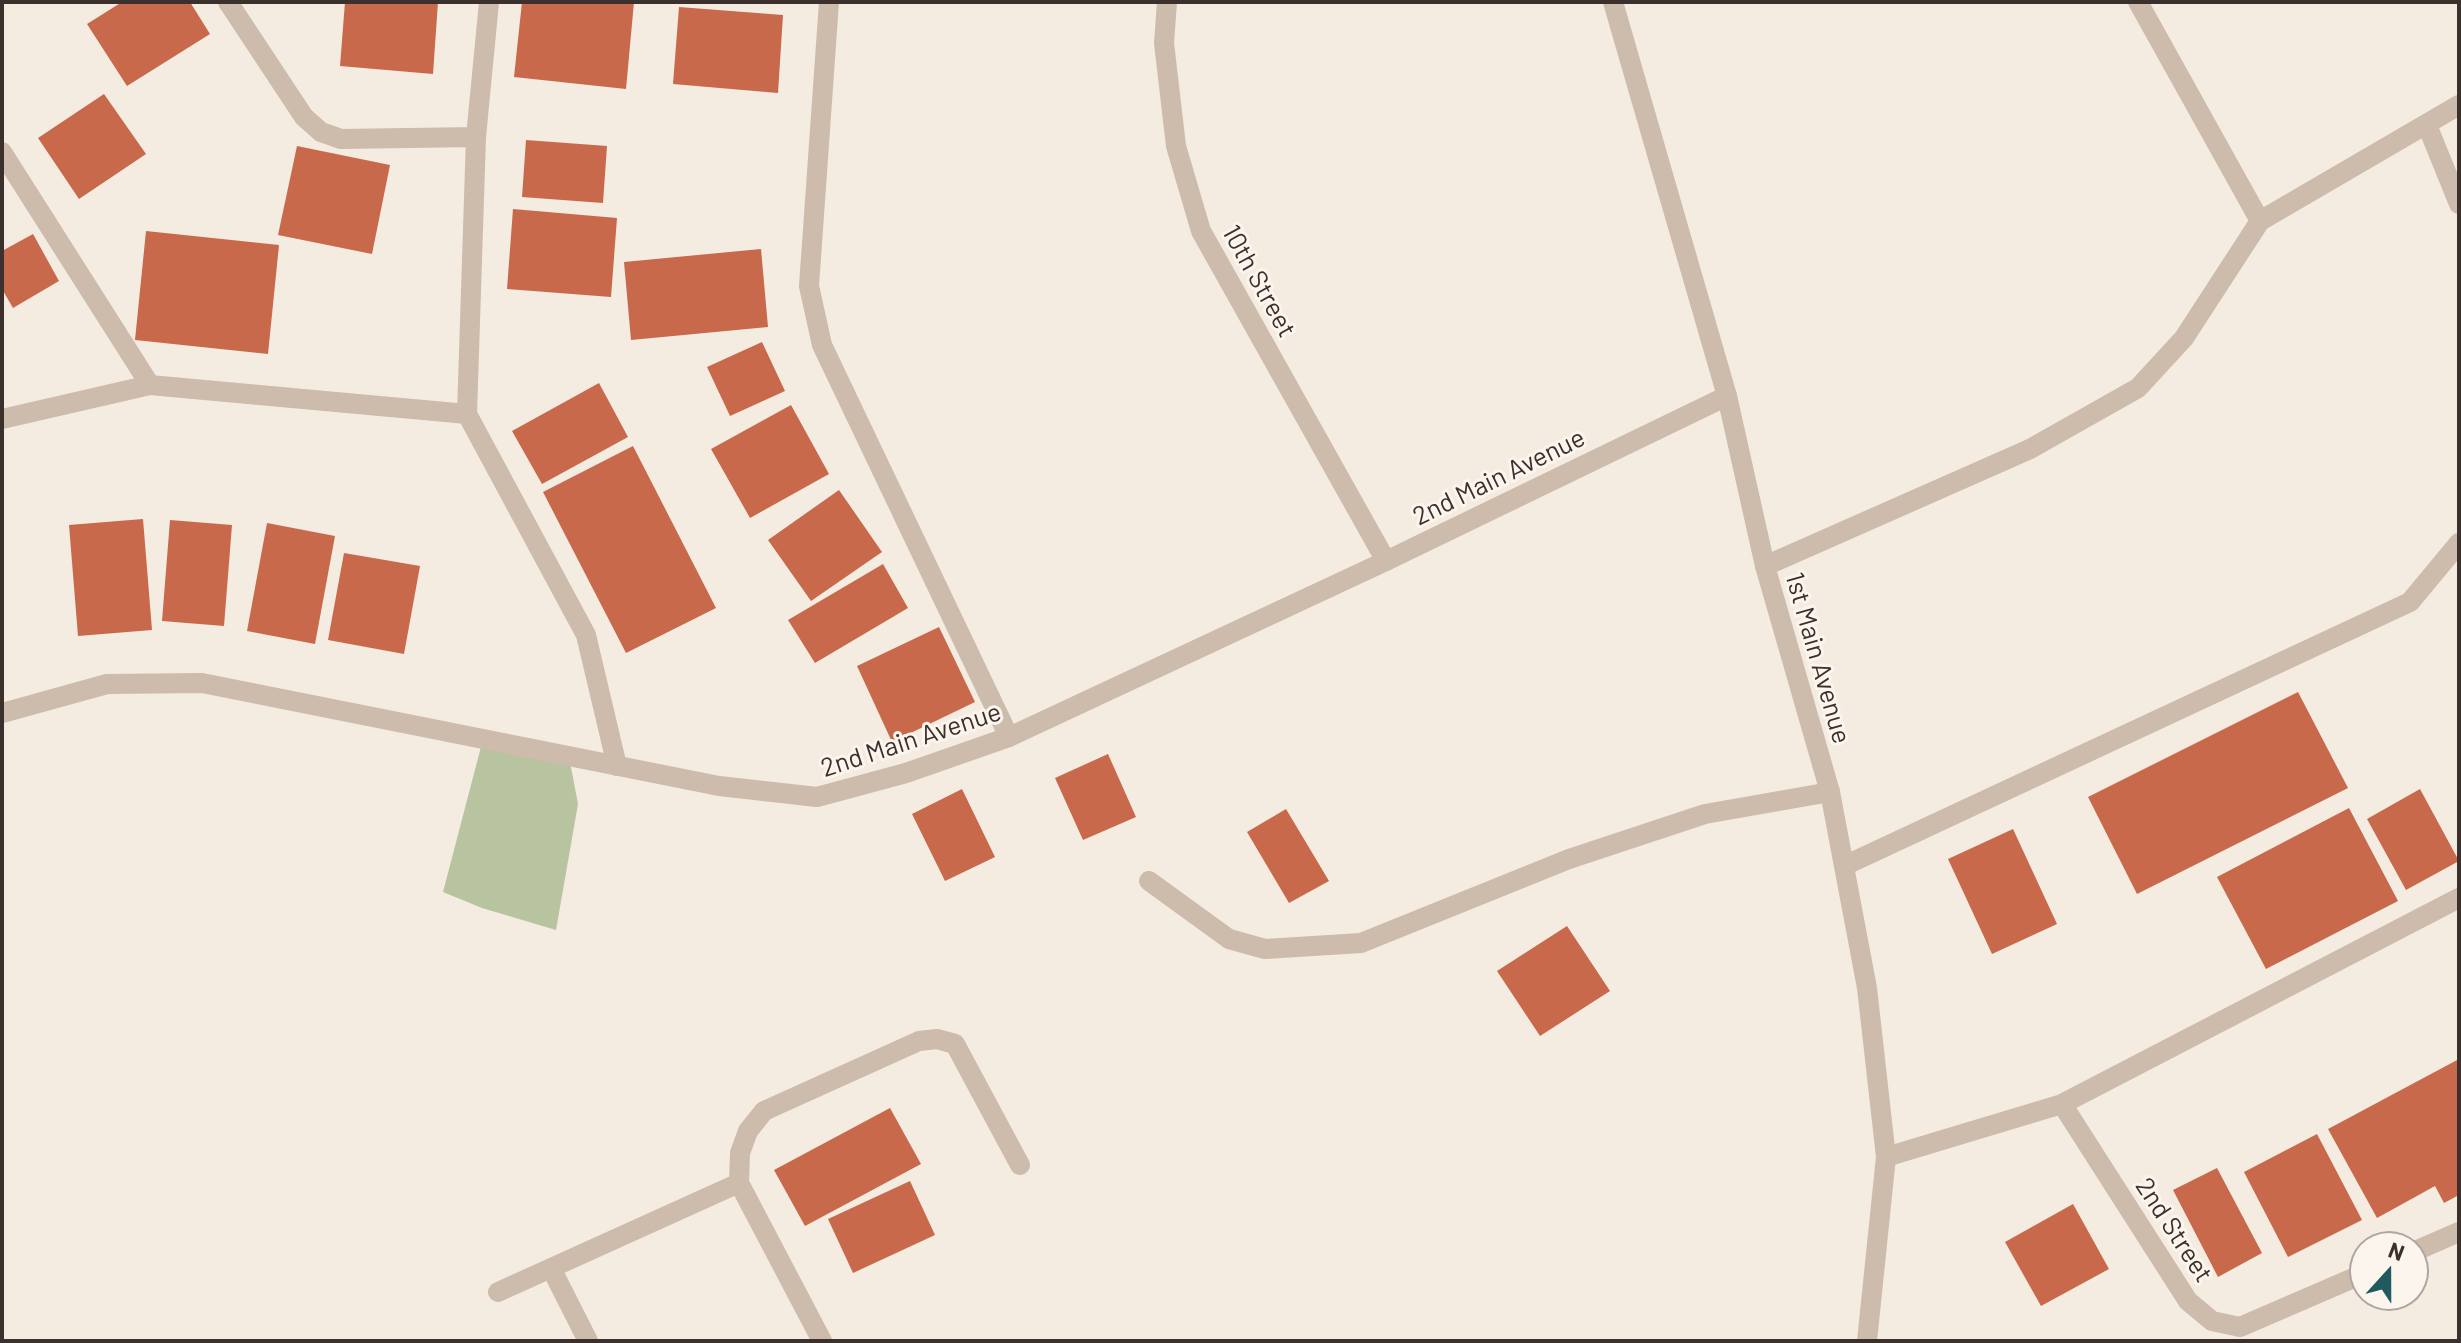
<!DOCTYPE html>
<style>
body{margin:0}
#map{position:relative;width:2461px;height:1343px;overflow:hidden;background:#f4ebe1;font-family:Barlow,sans-serif}
canvas{display:block}
.frame{position:absolute;inset:0;border:4px solid #3b302b;pointer-events:none}
.north{position:absolute;left:2349px;top:1231px;width:80px;height:80px;box-sizing:border-box;background:#fbf5ee;border:2px solid #aea6a0;border-radius:50%;rotate:21deg;font-size:22px;font-weight:700;line-height:32px;text-align:center;color:#3b302b}
.north::after{content:'';display:block;margin:auto;width:28px;height:36px;background:#1f5a5e;clip-path:polygon(50% 0,100% 100%,50% 72%,0 100%)}
</style>
<div id="map">
<canvas width="2461" height="1343"></canvas>
<div class="frame"></div>
<div class="north">N</div>
</div>
<script>
const g = document.querySelector('canvas').getContext('2d');
g.lineJoin = 'round';
function paint(path, color) { g.fillStyle = color; g.fill(path, 'evenodd'); }
function strokePath(path, color, width, dash) { g.strokeStyle = color; g.lineWidth = width; g.lineCap = dash ? 'butt' : 'round'; g.setLineDash(dash || []); g.stroke(path); }
function drawText(font, color, halo, rows, align = 'center') {
  g.font = font + ' Barlow,sans-serif'; g.lineWidth = 6; g.setLineDash([]); g.textBaseline = 'middle'; g.strokeStyle = halo; g.fillStyle = color; for (const [text, x, y, turn = 0] of rows) {
    g.save(); g.translate(x, y); g.rotate((+turn || 0) * Math.PI / 180); g.textAlign = isNaN(turn) ? turn : align; if (halo) g.strokeText(text, 0, 0); g.fillText(text, 0, 0); g.restore();
  }
}
paint(new Path2D(`
 M 482,743 L 570,762 L 578,804 L 556,930 L 482,908 L 443,892 Z`), '#b8c4a0');
paint(new Path2D(`
 M 122,2 L 190,2 L 210,34 L 127,86 L 87,24 Z
 M 345,2 L 438,2 L 433,74 L 340,66 Z
 M 522,2 L 634,2 L 626,89 L 514,77 Z
 M 679,7 L 783,15 L 778,93 L 673,84 Z
 M 104,94 L 146,154 L 79,199 L 38,138 Z
 M 526,140 L 607,146 L 603,203 L 522,197 Z
 M 297,146 L 390,165 L 372,254 L 278,235 Z
 M 513,209 L 617,218 L 611,297 L 507,289 Z
 M 146,231 L 279,245 L 268,354 L 135,340 Z
 M 33,234 L 59,281 L 13,308 L 2,289 L 2,251 Z
 M 761,249 L 768,327 L 631,340 L 624,262 Z
 M 762,342 L 785,391 L 730,416 L 707,367 Z
 M 599,383 L 628,437 L 542,484 L 512,431 Z
 M 791,405 L 829,474 L 750,518 L 711,449 Z
 M 633,446 L 716,608 L 626,653 L 543,492 Z
 M 839,490 L 882,552 L 811,601 L 768,540 Z
 M 143,519 L 152,630 L 78,636 L 69,525 Z
 M 170,520 L 232,525 L 224,626 L 162,621 Z
 M 267,523 L 335,536 L 315,644 L 247,631 Z
 M 344,553 L 420,566 L 404,654 L 328,640 Z
 M 883,564 L 908,608 L 815,663 L 788,620 Z
 M 939,627 L 975,702 L 892,742 L 857,666 Z
 M 2298,692 L 2348,788 L 2137,894 L 2088,797 Z
 M 1108,754 L 1136,817 L 1083,840 L 1055,778 Z
 M 962,789 L 995,857 L 945,881 L 912,814 Z
 M 2420,789 L 2459,861 L 2406,890 L 2367,819 Z
 M 2349,808 L 2398,901 L 2266,969 L 2217,877 Z
 M 1286,809 L 1329,881 L 1289,903 L 1247,832 Z
 M 2013,829 L 2057,924 L 1992,954 L 1948,859 Z
 M 1567,926 L 1610,991 L 1540,1036 L 1497,971 Z
 M 2459,1059 L 2459,1195 L 2444,1203 L 2435,1186 L 2377,1218 L 2328,1129 Z
 M 890,1108 L 921,1164 L 805,1226 L 774,1170 Z
 M 2317,1134 L 2362,1220 L 2288,1257 L 2244,1172 Z
 M 2217,1168 L 2262,1253 L 2218,1277 L 2173,1190 Z
 M 910,1181 L 935,1235 L 853,1273 L 828,1219 Z
 M 2073,1204 L 2109,1269 L 2041,1306 L 2005,1242 Z`), '#c8694b');
strokePath(new Path2D(`
 M 228,2 L 304,117 L 321,132 L 341,139 L 476,137
 M 489,2 L 476,137 L 467,414 L 586,635 L 617,766
 M 829,2 L 809,286 L 822,345 L 1009,737
 M 1167,2 L 1164,43 L 1176,146 L 1201,231 L 1386,561
 M 1613,2 L 1727,396
 M 2427,125 L 2459,204
 M 2,152 L 150,385
 M 2260,221 L 2459,105
 M 2,419 L 150,385 L 467,414
 M 1765,566 L 2030,449 L 2138,388 L 2184,338 L 2260,221 L 2138,2
 M 1846,865 L 2410,602 L 2459,543
 M 1149,881 L 1229,939 L 1265,949 L 1361,943 L 1569,859 L 1705,814 L 1830,792
 M 2062,1104 L 2188,1301 L 2212,1321 L 2240,1327 L 2365,1273
 M 1886,1157 L 2062,1104 L 2459,898
 M 2413,1252 L 2459,1232
 M 551,1268 L 588,1341
 M 498,1292 L 739,1183
 M 822,1341 L 739,1183 L 740,1153 L 748,1131 L 764,1111 L 919,1041 L 937,1039 L 955,1044 L 1020,1165`), '#cdbbac', 20);
strokePath(new Path2D(`
 M 2,713 L 107,684 L 202,683 L 719,786 L 817,797 L 906,773 L 1009,737 L 1386,561 L 1727,396 L 1765,566 L 1830,792 L 1867,988 L 1886,1157 L 1867,1341`), '#cdbbac', 20);
drawText('26px', '#3b302b', '#fbf5ee', [
 ["10th Street",1259,281,61],
 ["2nd Main Avenue",1499,477,-26],
 ["1st Main Avenue",1818,658,74],
 ["2nd Main Avenue",911,740,-18],
 ["2nd Street",2174,1230,57]
]);
</script>
